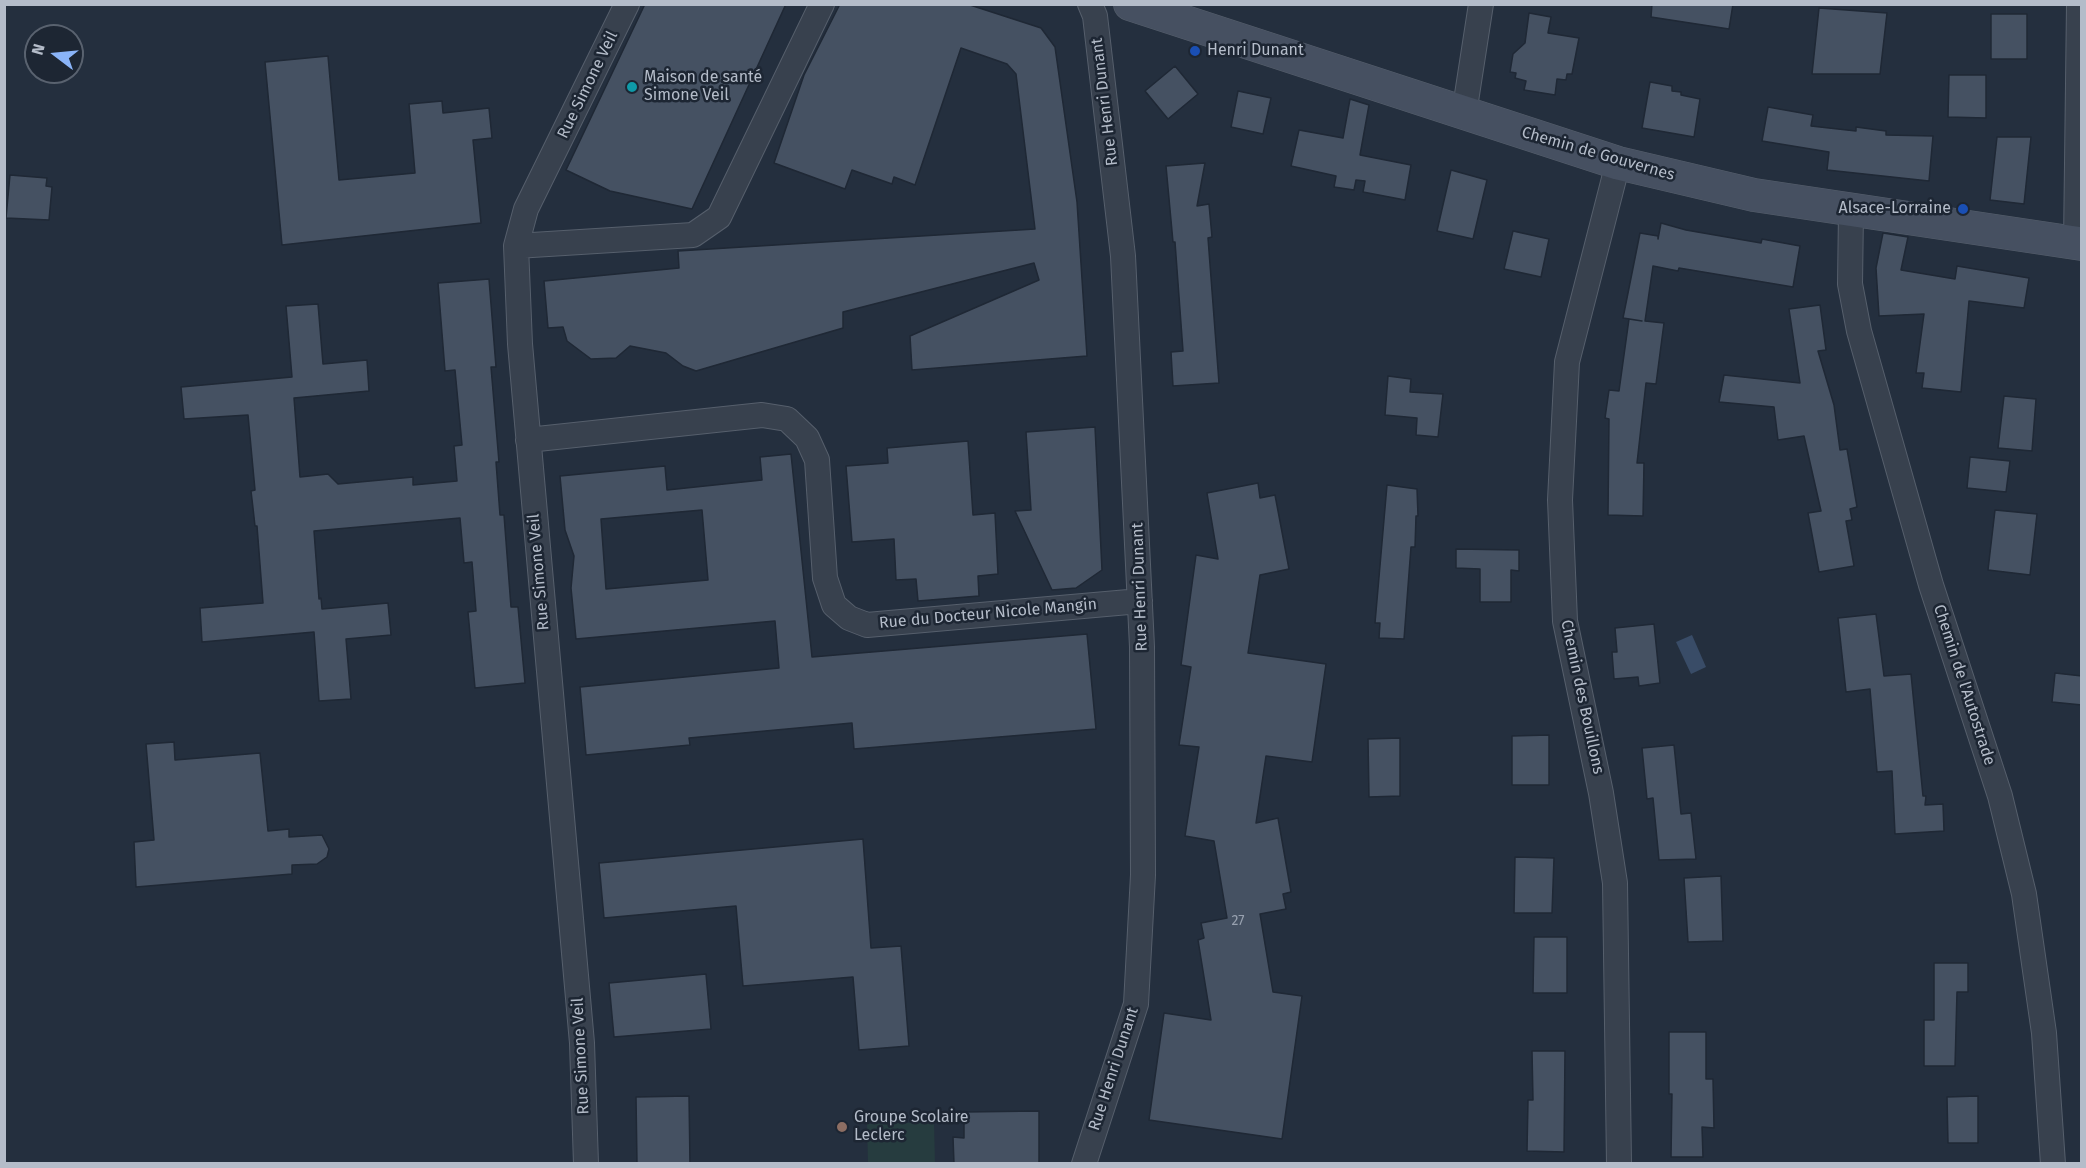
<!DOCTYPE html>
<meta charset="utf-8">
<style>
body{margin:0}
#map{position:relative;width:2086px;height:1168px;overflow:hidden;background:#242f3e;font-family:"Fira Sans",sans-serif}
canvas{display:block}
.frame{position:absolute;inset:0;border:6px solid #b4bcc9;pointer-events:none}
.north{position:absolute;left:24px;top:24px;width:60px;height:60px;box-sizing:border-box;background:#1d2633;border:2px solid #59626f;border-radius:50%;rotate:286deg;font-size:16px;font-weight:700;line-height:24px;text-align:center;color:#b4bcc9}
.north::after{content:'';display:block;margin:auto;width:21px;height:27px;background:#8ab4f8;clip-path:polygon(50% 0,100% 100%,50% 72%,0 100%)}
</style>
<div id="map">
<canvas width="2086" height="1168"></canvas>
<div class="frame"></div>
<div class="north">N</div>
</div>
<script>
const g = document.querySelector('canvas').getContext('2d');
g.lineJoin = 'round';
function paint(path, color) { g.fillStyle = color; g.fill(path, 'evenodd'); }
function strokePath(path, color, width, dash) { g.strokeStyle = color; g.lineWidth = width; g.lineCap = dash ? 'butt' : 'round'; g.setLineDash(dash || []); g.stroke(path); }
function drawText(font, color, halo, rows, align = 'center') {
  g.font = font + ' "Fira Sans",sans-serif'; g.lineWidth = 5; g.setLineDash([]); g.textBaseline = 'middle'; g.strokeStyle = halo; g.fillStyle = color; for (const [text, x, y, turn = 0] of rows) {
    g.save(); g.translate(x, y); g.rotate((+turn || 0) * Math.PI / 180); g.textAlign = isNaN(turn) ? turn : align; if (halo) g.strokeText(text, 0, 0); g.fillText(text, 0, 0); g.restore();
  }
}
paint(new Path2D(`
 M 934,1122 L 935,1163 L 868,1163 L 867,1124 Z`), '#263c3f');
paint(new Path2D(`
 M 1692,635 L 1706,667 L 1691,674 L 1676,642 Z`), '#394c67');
const building = new Path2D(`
 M 645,4 L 786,4 L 692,209 L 610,191 L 566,170 Z
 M 840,4 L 967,4 L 1041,28 L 1055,47 L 1077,202 L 1087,356 L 912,370 L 910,336 L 1039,280 L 1034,263 L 843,312 L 843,328 L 696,371 L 683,366 L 666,353 L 630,346 L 616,358 L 591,359 L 567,341 L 563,327 L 548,328 L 544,281 L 679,268 L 678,251 L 1035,229 L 1016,74 L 1007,64 L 961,48 L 915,185 L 894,177 L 892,184 L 852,170 L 845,189 L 774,163 L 804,75 Z
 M 1652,4 L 1733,4 L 1729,29 L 1651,17 Z
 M 1819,8 L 1887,13 L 1880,74 L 1812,74 Z
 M 1529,13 L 1551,17 L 1548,33 L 1579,38 L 1572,74 L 1567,74 L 1566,80 L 1557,79 L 1555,95 L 1524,90 L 1526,81 L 1515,78 L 1516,73 L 1510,72 L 1513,54 L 1525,43 Z
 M 1991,14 L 2027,14 L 2027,59 L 1991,59 Z
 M 328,56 L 339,180 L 415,173 L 409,104 L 442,101 L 443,113 L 489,108 L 492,138 L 473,140 L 481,223 L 282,245 L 265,62 Z
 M 1175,66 L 1198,94 L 1168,119 L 1145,91 Z
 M 1949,75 L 1986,75 L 1986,118 L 1948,117 Z
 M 1650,82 L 1672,86 L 1672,91 L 1681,92 L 1681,95 L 1700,99 L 1694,137 L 1642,128 Z
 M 1238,91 L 1271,98 L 1263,134 L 1231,127 Z
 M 1350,99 L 1369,105 L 1360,155 L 1411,165 L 1405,200 L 1363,192 L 1365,181 L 1356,180 L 1354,190 L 1334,187 L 1336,176 L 1291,166 L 1299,130 L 1343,138 Z
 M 1768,107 L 1813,115 L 1811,126 L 1856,131 L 1856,127 L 1886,131 L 1886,135 L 1933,136 L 1929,181 L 1827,170 L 1829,152 L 1762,141 Z
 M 1997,137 L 2031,137 L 2024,204 L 1990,200 Z
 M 1205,163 L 1197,206 L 1209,204 L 1212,237 L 1208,238 L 1219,383 L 1173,386 L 1171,352 L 1183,351 L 1175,242 L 1173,242 L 1166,166 Z
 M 1451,170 L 1487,180 L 1473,239 L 1437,231 Z
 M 10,175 L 47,178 L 46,186 L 52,187 L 49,220 L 6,218 Z
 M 1661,223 L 1686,230 L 1761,243 L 1762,239 L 1800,246 L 1793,287 L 1679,268 L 1678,271 L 1653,266 L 1645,321 L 1664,323 L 1656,384 L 1646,383 L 1637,463 L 1644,463 L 1643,516 L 1608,515 L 1609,419 L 1605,418 L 1609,390 L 1619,391 L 1629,319 L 1642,321 L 1623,318 L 1640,233 L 1658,236 L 1658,239 Z
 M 1513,231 L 1549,239 L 1541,277 L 1504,269 Z
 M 1883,233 L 1908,237 L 1901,270 L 1955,279 L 1957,266 L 2029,278 L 2024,308 L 1969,301 L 1961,392 L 1922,388 L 1924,373 L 1916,373 L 1924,314 L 1879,316 L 1876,268 Z
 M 489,279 L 496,367 L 491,367 L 499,462 L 496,462 L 500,515 L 504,515 L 511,607 L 518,607 L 525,683 L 475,688 L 468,612 L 476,611 L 472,562 L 464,563 L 460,518 L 314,531 L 319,599 L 321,598 L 322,609 L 388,603 L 391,635 L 346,639 L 351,699 L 319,701 L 314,632 L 202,642 L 200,608 L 263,603 L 257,526 L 255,526 L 253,508 L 251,491 L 255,490 L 248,415 L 184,419 L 181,387 L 292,377 L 286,306 L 318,304 L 323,364 L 367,360 L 369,391 L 294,398 L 300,477 L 328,474 L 338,484 L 413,477 L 413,485 L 457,481 L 454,446 L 462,445 L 455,370 L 445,371 L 438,283 Z
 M 1820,305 L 1826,350 L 1818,351 L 1834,405 L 1840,450 L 1847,449 L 1857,507 L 1850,509 L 1852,520 L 1846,521 L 1854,566 L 1819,572 L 1808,513 L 1821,511 L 1804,436 L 1778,440 L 1774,407 L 1719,402 L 1724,375 L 1800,383 L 1789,309 Z
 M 1388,376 L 1411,379 L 1410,392 L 1443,394 L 1438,437 L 1416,435 L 1417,418 L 1385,415 Z
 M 2004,396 L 2036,399 L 2032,451 L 1998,448 Z
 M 1095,427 L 1102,570 L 1076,588 L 1052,590 L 1015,511 L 1031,510 L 1026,432 Z
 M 968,441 L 973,515 L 995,513 L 998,574 L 978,576 L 979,596 L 918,601 L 916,579 L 896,580 L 894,539 L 852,542 L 846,466 L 888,463 L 887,448 Z
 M 791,454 L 812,657 L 1087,634 L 1096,729 L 854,749 L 852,723 L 689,738 L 690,745 L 586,755 L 580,687 L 779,668 L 775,621 L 576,639 L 571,588 L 574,556 L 565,530 L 560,476 L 665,466 L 667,490 L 762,480 L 760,457 ZM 702,510 L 708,580 L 606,589 L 601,519 Z
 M 1970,457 L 2010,461 L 2006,492 L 1967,488 Z
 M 1258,483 L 1260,498 L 1275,495 L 1289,569 L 1260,575 L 1248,653 L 1326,664 L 1312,762 L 1266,756 L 1256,823 L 1278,818 L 1291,892 L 1283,894 L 1286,909 L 1260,914 L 1273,992 L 1302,996 L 1282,1139 L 1149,1120 L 1164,1013 L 1211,1020 L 1198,940 L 1204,938 L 1201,923 L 1227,918 L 1214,841 L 1185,836 L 1199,747 L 1179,745 L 1191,667 L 1181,665 L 1196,555 L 1218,559 L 1207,493 Z
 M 1387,485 L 1417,489 L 1418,516 L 1416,516 L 1415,547 L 1411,547 L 1404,639 L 1379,638 L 1380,623 L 1375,623 Z
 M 1995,510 L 2037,514 L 2030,575 L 1988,570 Z
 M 1456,549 L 1519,550 L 1519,571 L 1511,570 L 1511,602 L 1480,602 L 1480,569 L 1456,568 Z
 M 1876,614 L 1884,676 L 1911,674 L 1923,796 L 1926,796 L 1925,805 L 1943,804 L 1944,831 L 1895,834 L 1892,771 L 1877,772 L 1870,689 L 1846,692 L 1838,618 Z
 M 1654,624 L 1660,683 L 1639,686 L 1638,677 L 1614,679 L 1612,652 L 1617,652 L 1615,628 Z
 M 2055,673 L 2082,676 L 2082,705 L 2052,702 Z
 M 1549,735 L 1549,785 L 1512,785 L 1512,736 Z
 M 1400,738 L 1400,796 L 1369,797 L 1368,739 Z
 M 174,742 L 175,760 L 260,753 L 268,831 L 289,829 L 289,837 L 322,835 L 329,849 L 327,857 L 317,864 L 292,865 L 292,874 L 136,887 L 134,842 L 154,840 L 146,744 Z
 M 1674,745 L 1681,814 L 1691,813 L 1696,859 L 1659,860 L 1653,798 L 1647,799 L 1642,748 Z
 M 863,839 L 871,948 L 901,946 L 909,1046 L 859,1050 L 853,977 L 743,986 L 736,906 L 604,918 L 599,863 Z
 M 1515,857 L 1554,858 L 1552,913 L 1514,913 Z
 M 1721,876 L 1723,941 L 1688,942 L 1684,878 Z
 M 1534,937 L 1567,937 L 1567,993 L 1533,993 Z
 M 1934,963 L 1968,963 L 1968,992 L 1957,992 L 1955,1066 L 1924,1066 L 1924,1020 L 1934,1020 Z
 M 706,974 L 711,1029 L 614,1037 L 609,983 Z
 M 1669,1032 L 1706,1032 L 1706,1079 L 1713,1079 L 1714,1128 L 1702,1127 L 1703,1157 L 1671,1157 L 1672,1094 L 1669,1094 Z
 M 1532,1051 L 1565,1051 L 1564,1152 L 1527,1151 L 1528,1100 L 1533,1100 Z
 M 689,1096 L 690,1164 L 637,1164 L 636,1097 Z
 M 1978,1096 L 1978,1143 L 1948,1143 L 1947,1097 Z
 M 1039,1111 L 1039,1164 L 954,1164 L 953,1137 L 964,1138 L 964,1112 Z`);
paint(building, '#455162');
strokePath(building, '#1f2835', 1.5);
const street = new Path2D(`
 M 1464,114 L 1481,4
 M 1618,163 L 1567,362 L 1560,500 L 1565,621 L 1601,793 L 1615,883 L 1619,1164
 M 1851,212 L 1850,284 L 1859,331 L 1931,585 L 2000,796 L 2024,894 L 2044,1033 L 2053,1164
 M 2076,243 L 2079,4
 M 516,246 L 693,235 L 719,217 L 822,4
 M 528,440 L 762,415 L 787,419 L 807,438 L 817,460 L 825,578 L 834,605 L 849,618 L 867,625 L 1140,601
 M 586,1164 L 582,1043 L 520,344 L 516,246 L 526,209 L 627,4
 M 1084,1164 L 1136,1004 L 1143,875 L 1142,647 L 1123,256 L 1095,16 L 1090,4`);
const secondary = new Path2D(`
 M 1130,4 L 1618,163 L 1754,195 L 2082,244`);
strokePath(street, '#565f6c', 26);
strokePath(secondary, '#565f6c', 34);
strokePath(street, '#38414e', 24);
strokePath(secondary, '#465061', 33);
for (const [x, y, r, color] of [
 [1195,51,6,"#1a4fb4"],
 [632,87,6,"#0f9aa8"],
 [1963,209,6,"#1a4fb4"],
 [842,1127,6,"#8d6e63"]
]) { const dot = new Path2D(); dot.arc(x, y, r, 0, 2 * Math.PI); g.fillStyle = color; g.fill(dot); strokePath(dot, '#1d2633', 2); }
drawText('14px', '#98a1af', null, [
 ["27",1238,921]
]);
drawText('16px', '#b4bcc9', '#1d2633', [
 ["Henri Dunant",1207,51],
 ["Maison de santé",644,78],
 ["Simone Veil",644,96],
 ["Alsace-Lorraine",1951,209,"right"],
 ["Groupe Scolaire",854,1118],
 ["Leclerc",854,1136]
], 'left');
drawText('16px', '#b4bcc9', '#1d2633', [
 ["Rue Simone Veil",588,85,-64],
 ["Rue Henri Dunant",1105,102,-97],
 ["Chemin de Gouvernes",1598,154,16],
 ["Rue Simone Veil",539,572,-95],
 ["Rue Henri Dunant",1140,587,-92],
 ["Rue du Docteur Nicole Mangin",988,614,-5],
 ["Chemin de l'Autostrade",1964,685,72],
 ["Chemin des Bouillons",1582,697,78],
 ["Rue Simone Veil",581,1056,-93],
 ["Rue Henri Dunant",1114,1069,-72]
]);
</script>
